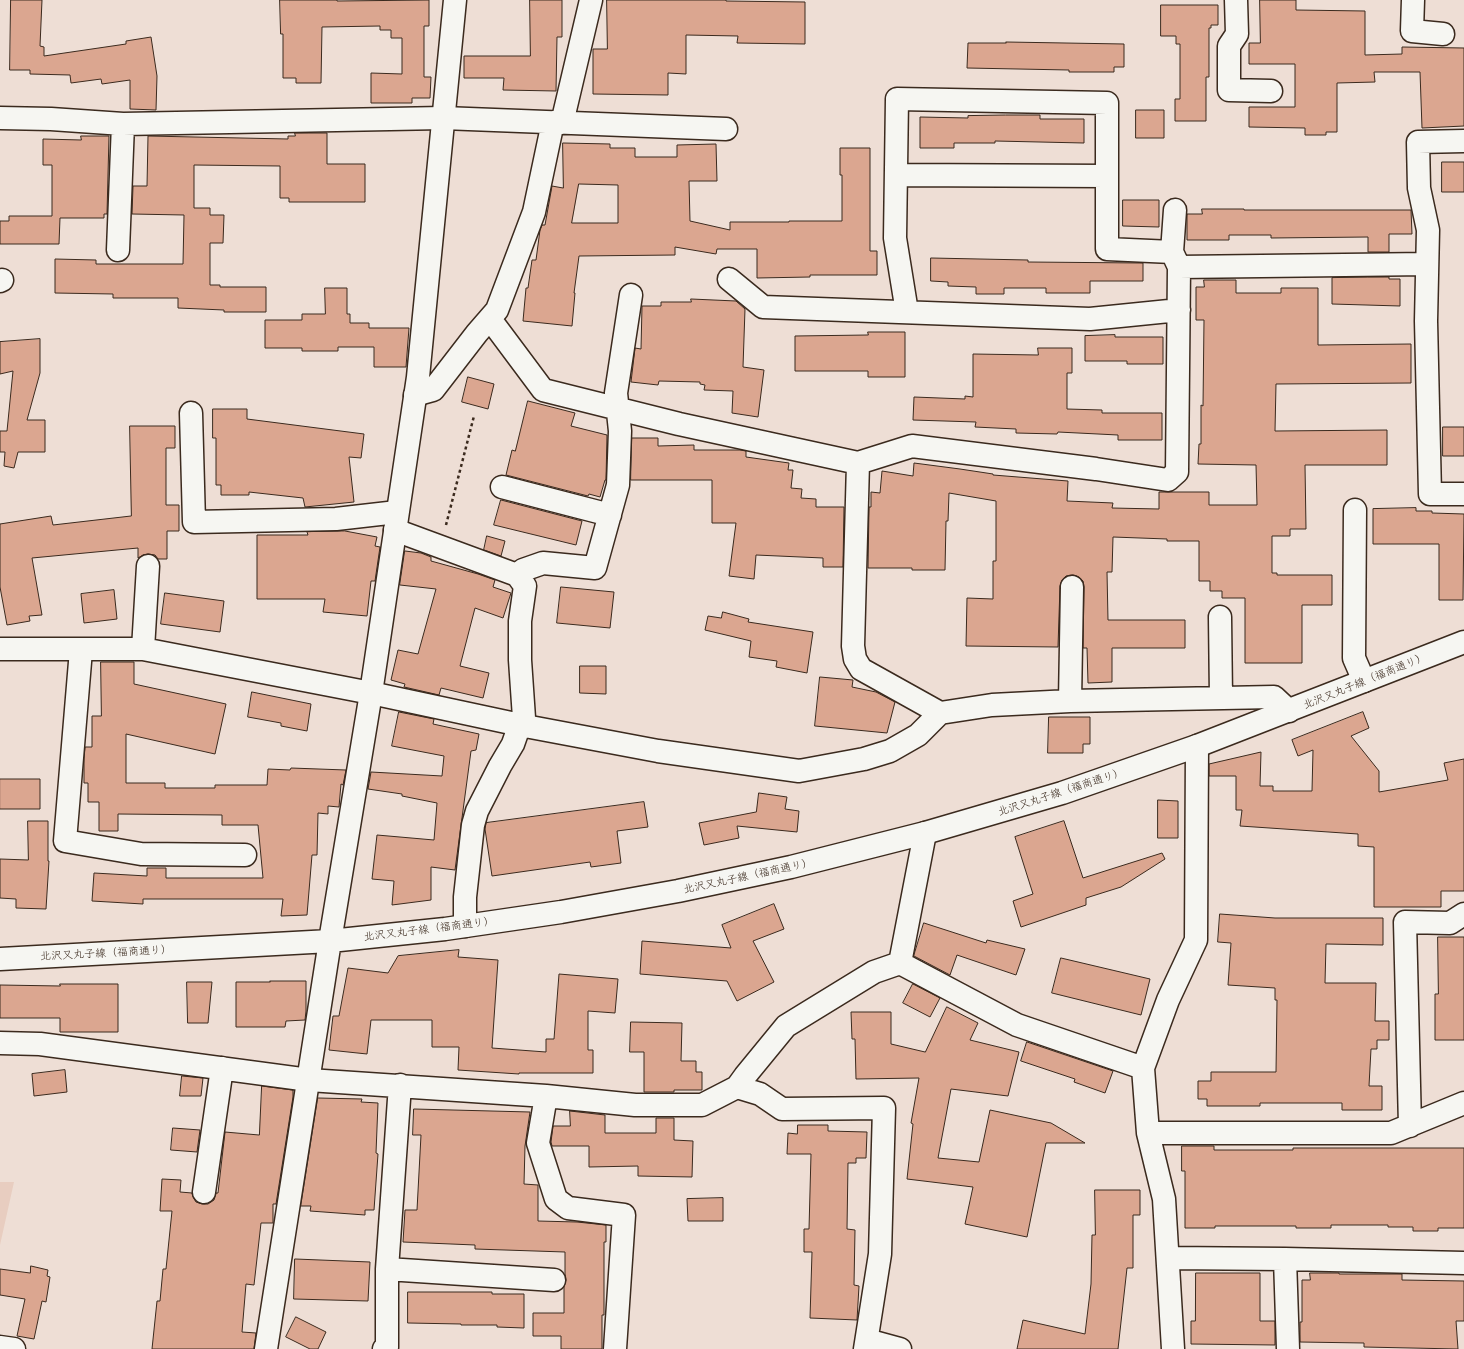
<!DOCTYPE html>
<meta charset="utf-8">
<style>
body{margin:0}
canvas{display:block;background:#eeded5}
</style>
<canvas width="1464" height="1349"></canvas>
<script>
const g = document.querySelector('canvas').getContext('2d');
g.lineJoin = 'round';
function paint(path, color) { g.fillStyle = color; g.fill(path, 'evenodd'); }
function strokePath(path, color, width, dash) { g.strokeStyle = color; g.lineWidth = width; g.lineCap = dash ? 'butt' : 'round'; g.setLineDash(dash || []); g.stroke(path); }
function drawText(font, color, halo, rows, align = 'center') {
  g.font = font + ' Mali,"Klee One",sans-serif'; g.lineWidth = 4; g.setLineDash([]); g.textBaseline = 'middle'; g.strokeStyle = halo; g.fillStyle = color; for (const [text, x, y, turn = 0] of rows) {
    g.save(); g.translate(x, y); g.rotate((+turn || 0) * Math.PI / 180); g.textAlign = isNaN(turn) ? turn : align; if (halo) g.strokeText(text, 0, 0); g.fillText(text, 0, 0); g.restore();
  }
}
paint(new Path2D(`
 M 0,1182 L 14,1182 L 0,1245 Z`), '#e8cdc0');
const building = new Path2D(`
 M 11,0 L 42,0 L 40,46 L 44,47 L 44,56 L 126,44 L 126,41 L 151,37 L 157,76 L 156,110 L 130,109 L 130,80 L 102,84 L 101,79 L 71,83 L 70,75 L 30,74 L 30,70 L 10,70 Z
 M 280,0 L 337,0 L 337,1 L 429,0 L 429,26 L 424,26 L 424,77 L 431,77 L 430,98 L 412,98 L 412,103 L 371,103 L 371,73 L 402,74 L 402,38 L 391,38 L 391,30 L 380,30 L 380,26 L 322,27 L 321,83 L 296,83 L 296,78 L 283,78 L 283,34 L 281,34 Z
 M 530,0 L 562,0 L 562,37 L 557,37 L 556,91 L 503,90 L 504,78 L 464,78 L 464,56 L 530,56 Z
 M 607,0 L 726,0 L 726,1 L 805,2 L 805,44 L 737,43 L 738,36 L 686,35 L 686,74 L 668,73 L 668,95 L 593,94 L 593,49 L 607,49 Z
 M 1260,0 L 1296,0 L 1296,10 L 1365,11 L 1365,55 L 1402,54 L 1402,47 L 1464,48 L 1464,126 L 1422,128 L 1420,72 L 1374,72 L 1375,82 L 1337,83 L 1337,132 L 1326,132 L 1326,135 L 1305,135 L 1305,128 L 1249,127 L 1249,107 L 1295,107 L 1295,64 L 1249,64 L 1249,43 L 1260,43 Z
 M 1161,5 L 1218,5 L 1218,25 L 1211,25 L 1211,28 L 1209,28 L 1209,77 L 1206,77 L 1206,121 L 1175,121 L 1175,99 L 1180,99 L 1180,44 L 1176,44 L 1176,36 L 1161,36 Z
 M 1006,42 L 1124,44 L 1124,67 L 1114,67 L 1114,72 L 1069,72 L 1069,70 L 967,68 L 968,43 L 1006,43 Z
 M 1136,110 L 1164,110 L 1164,138 L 1136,138 Z
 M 1006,115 L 1040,115 L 1040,119 L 1084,119 L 1084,143 L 995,141 L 995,143 L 954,143 L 954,148 L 920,148 L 920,117 L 968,118 L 968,116 Z
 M 295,133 L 327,133 L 327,164 L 365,164 L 365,202 L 289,202 L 289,198 L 280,198 L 280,166 L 194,165 L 194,208 L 210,208 L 210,215 L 224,215 L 223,243 L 210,243 L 210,285 L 220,285 L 220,287 L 266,287 L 266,312 L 224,312 L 224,310 L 178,308 L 178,298 L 113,298 L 113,294 L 55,293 L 55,259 L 96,260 L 96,264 L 183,264 L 184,215 L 132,214 L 133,186 L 147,186 L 148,136 L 288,139 L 288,136 L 295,136 Z
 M 81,136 L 109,136 L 107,214 L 104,214 L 104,218 L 60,218 L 59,244 L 0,244 L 0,221 L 9,221 L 9,216 L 52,216 L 52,165 L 43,165 L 43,139 L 81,140 Z
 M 563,143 L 610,144 L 610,148 L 635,148 L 635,157 L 677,157 L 677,145 L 716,144 L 717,181 L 689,181 L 690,221 L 730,230 L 730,222 L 789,222 L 789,221 L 842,221 L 842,175 L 840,175 L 840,148 L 870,148 L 870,251 L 877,251 L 877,275 L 810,275 L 810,277 L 757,278 L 757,249 L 717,249 L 716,254 L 675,247 L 675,255 L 579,256 L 574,293 L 575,293 L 572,326 L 523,321 L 526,288 L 528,288 L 532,260 L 536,260 L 540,230 L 542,225 L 545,225 L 552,186 L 563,188 ZM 579,184 L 618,185 L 618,223 L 572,223 Z
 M 1442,162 L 1464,162 L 1464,192 L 1442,192 Z
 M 1123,200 L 1159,200 L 1159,227 L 1123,226 Z
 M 1202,209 L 1244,209 L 1244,210 L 1411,210 L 1412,234 L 1389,234 L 1389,252 L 1368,252 L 1368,237 L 1271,238 L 1271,235 L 1229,235 L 1229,240 L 1187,240 L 1187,214 L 1202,214 Z
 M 931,258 L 1028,260 L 1028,262 L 1143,263 L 1143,281 L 1090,281 L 1090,293 L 1046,293 L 1046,288 L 1004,288 L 1004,294 L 976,294 L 976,287 L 948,286 L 948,282 L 931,281 Z
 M 1368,277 L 1389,277 L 1389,279 L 1400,279 L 1400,306 L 1332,304 L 1332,278 Z
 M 1204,280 L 1236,280 L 1236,293 L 1281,293 L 1281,288 L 1318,288 L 1318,345 L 1411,344 L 1411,383 L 1276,384 L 1275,431 L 1387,430 L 1387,465 L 1305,465 L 1306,529 L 1290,529 L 1290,536 L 1272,536 L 1272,573 L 1277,573 L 1277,575 L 1332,575 L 1332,605 L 1302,605 L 1302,663 L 1245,663 L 1245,598 L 1222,598 L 1222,591 L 1210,591 L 1210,581 L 1199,581 L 1199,541 L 1167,541 L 1167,539 L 1113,537 L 1112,572 L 1107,572 L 1108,620 L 1185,620 L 1185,648 L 1112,648 L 1112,682 L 1088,683 L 1087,648 L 1083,648 L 1084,587 L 1083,581 L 1079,577 L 1073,575 L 1066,576 L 1062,580 L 1060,586 L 1058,647 L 966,646 L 967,598 L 993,599 L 993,561 L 996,561 L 996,501 L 949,493 L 948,521 L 946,521 L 945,570 L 912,570 L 912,568 L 868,568 L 869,507 L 871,507 L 871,492 L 880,493 L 882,471 L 913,476 L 914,463 L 960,469 L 993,474 L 993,475 L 1068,481 L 1067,501 L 1113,503 L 1112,508 L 1159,509 L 1159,492 L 1209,492 L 1209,505 L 1257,505 L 1256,465 L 1198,464 L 1199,444 L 1201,444 L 1201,405 L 1203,406 L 1204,320 L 1196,320 L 1196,287 L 1204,287 Z
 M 325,288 L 347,288 L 347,314 L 350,314 L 350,323 L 369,323 L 369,328 L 409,328 L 406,367 L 374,367 L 374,347 L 338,347 L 338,351 L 302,351 L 302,348 L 265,348 L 265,320 L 302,320 L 302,314 L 325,314 Z
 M 691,299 L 736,301 L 745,309 L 743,367 L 764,370 L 758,417 L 732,413 L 733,391 L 704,390 L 705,385 L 700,384 L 700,382 L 659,381 L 658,385 L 631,382 L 635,348 L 641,349 L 642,306 L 661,306 L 661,302 L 691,302 Z
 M 868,332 L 905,332 L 905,377 L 868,377 L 868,371 L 795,371 L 795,336 L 868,335 Z
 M 1115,335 L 1115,337 L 1163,337 L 1163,364 L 1127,364 L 1127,361 L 1085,361 L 1085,336 Z
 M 40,339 L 40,373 L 27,420 L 45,420 L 45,452 L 18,452 L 14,468 L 4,466 L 5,452 L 0,452 L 0,431 L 7,431 L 13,371 L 0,374 L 0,342 Z
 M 1038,348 L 1072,348 L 1072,373 L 1067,373 L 1067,409 L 1102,410 L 1102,413 L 1162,413 L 1162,440 L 1118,440 L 1118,435 L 1058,432 L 1057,434 L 1016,433 L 1016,429 L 975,427 L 976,422 L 913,420 L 914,397 L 965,399 L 965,396 L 973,397 L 973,354 L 1038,355 Z
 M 468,377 L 494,384 L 488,409 L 462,402 Z
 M 528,401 L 575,413 L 571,426 L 607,435 L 606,480 L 605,480 L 600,497 L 589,494 L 588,496 L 506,475 L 512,450 L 515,451 Z
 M 213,409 L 247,409 L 247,419 L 364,434 L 361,458 L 349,457 L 354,502 L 305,507 L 303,498 L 249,492 L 249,495 L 221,495 L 221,485 L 216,485 L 216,438 L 213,438 Z
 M 130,426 L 175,426 L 175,448 L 166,448 L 166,505 L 179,505 L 179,531 L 167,531 L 167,559 L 158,559 L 155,555 L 148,554 L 143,555 L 138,558 L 138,548 L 32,558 L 42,615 L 29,616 L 30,621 L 7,625 L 0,587 L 0,524 L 51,516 L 53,525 L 131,516 Z
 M 1443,427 L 1464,427 L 1464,456 L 1443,456 Z
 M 632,438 L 658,438 L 658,446 L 694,445 L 694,450 L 740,450 L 746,451 L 746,457 L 789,463 L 788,470 L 793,470 L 791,488 L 802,489 L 801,498 L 816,499 L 816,507 L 844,507 L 843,567 L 823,567 L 823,558 L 756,555 L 754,579 L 729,576 L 736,523 L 712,523 L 712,480 L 631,480 Z
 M 501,500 L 582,521 L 576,545 L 494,525 Z
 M 1416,508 L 1416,511 L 1432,511 L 1432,513 L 1464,514 L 1463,600 L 1439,600 L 1439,544 L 1373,544 L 1373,509 Z
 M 345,531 L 377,537 L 375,546 L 380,547 L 375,581 L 371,581 L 367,616 L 323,612 L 325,599 L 257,599 L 257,535 L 308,535 L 307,532 Z
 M 487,536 L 505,541 L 501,556 L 484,550 Z
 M 405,551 L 421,553 L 431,557 L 431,561 L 478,574 L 495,580 L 493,587 L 511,593 L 503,618 L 475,608 L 460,666 L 489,673 L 483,698 L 441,688 L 439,695 L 404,687 L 405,684 L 391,680 L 398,650 L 418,654 L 436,589 L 400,585 Z
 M 561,587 L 614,592 L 610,628 L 557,623 Z
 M 114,590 L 117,619 L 84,623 L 81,594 Z
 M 165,593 L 224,601 L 220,632 L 161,624 Z
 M 723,612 L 749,619 L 748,622 L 813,632 L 807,673 L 776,667 L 777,661 L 749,657 L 751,641 L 705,630 L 708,616 L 721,618 Z
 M 101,662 L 134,662 L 134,684 L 226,704 L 215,754 L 126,734 L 126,783 L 165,783 L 165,788 L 215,788 L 215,785 L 267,785 L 268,769 L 290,770 L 291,768 L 346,770 L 343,785 L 341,784 L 339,807 L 328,806 L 328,814 L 318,813 L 317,855 L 312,855 L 307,915 L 281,916 L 283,899 L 143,899 L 143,904 L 92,901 L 94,873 L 147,876 L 147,868 L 166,868 L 166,878 L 263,878 L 258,825 L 222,825 L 222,815 L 118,814 L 118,831 L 99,831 L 99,802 L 88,802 L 88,783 L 84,783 L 84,759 L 85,747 L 92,747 L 92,716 L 101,716 Z
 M 580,666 L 606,666 L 606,694 L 580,693 Z
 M 820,677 L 853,680 L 852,687 L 876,692 L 895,702 L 887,733 L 815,726 Z
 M 252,692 L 311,704 L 307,731 L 281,726 L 281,723 L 248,717 Z
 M 399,712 L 434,719 L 433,724 L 479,734 L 476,750 L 471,751 L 455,870 L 431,867 L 431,900 L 392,905 L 394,881 L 372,879 L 377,835 L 434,840 L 437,803 L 402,796 L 402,794 L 368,789 L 371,772 L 442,776 L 444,756 L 392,746 Z
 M 1363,712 L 1369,728 L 1351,736 L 1379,771 L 1379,792 L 1448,780 L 1444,763 L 1464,759 L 1464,891 L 1441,891 L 1441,907 L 1374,907 L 1374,847 L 1358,846 L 1358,834 L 1240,826 L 1242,810 L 1236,810 L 1236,776 L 1209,776 L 1209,764 L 1261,752 L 1260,786 L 1273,786 L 1273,791 L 1312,791 L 1313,750 L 1298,756 L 1292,740 Z
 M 1049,717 L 1090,717 L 1090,744 L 1083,744 L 1083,753 L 1048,753 Z
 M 0,779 L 40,779 L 40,809 L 0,809 Z
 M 759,793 L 787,797 L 785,809 L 799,811 L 797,832 L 737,826 L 739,838 L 704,845 L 699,823 L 756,812 Z
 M 1158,800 L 1178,801 L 1178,838 L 1158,838 Z
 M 644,802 L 648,827 L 617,831 L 621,863 L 591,867 L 590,862 L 492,876 L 485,829 L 486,823 Z
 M 28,821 L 48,821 L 48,861 L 49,861 L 46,909 L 16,908 L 16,899 L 0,898 L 0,859 L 28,860 Z
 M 1064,821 L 1083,878 L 1162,853 L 1165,859 L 1121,887 L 1086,898 L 1086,905 L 1021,927 L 1013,901 L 1033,894 L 1015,837 Z
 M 774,904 L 784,929 L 753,941 L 774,982 L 737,1001 L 727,981 L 640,974 L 642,941 L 731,948 L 722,925 Z
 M 1220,914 L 1275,918 L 1383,918 L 1383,945 L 1326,944 L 1325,983 L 1376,983 L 1375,1021 L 1389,1021 L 1389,1040 L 1377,1040 L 1377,1049 L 1371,1049 L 1369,1086 L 1382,1086 L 1382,1110 L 1342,1110 L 1342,1103 L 1260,1103 L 1260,1106 L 1207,1106 L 1207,1099 L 1198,1099 L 1198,1081 L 1211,1081 L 1211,1072 L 1276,1072 L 1277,1000 L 1275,1000 L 1275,988 L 1228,985 L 1231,943 L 1218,942 Z
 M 924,923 L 986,943 L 987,940 L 1025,949 L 1016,975 L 957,955 L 950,975 L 914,956 Z
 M 1438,937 L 1464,937 L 1464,1040 L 1435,1040 L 1435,994 L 1438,994 Z
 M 459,950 L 458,957 L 498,960 L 492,1048 L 546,1052 L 546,1039 L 554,1039 L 559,974 L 618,979 L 615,1013 L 588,1011 L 588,1050 L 593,1050 L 593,1073 L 519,1073 L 519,1074 L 458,1070 L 459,1047 L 432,1047 L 432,1020 L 371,1020 L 367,1054 L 329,1050 L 333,1016 L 339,1016 L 348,968 L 388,973 L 398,956 Z
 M 1061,958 L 1150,979 L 1141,1015 L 1052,993 Z
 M 270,981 L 306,981 L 306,1011 L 305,1020 L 286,1021 L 285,1027 L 236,1027 L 236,982 L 270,982 Z
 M 187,982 L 212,982 L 208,1023 L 188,1023 Z
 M 60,984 L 118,984 L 118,1032 L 60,1032 L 60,1018 L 0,1018 L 0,985 L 60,986 Z
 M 913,984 L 940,998 L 930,1017 L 903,1003 Z
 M 947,1007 L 978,1023 L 970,1040 L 1019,1052 L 1008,1096 L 951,1089 L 938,1158 L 979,1162 L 990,1110 L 1051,1123 L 1085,1143 L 1046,1143 L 1027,1237 L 965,1224 L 973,1187 L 907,1179 L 913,1124 L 911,1123 L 919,1078 L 856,1079 L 855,1039 L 852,1039 L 851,1012 L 891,1012 L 891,1044 L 925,1052 Z
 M 631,1022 L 682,1023 L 681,1061 L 696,1061 L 696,1072 L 702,1072 L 702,1090 L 674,1090 L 674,1092 L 644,1092 L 644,1052 L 630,1052 Z
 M 1027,1042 L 1113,1071 L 1105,1093 L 1074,1082 L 1075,1079 L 1021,1061 Z
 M 65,1070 L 67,1092 L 34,1096 L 32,1074 Z
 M 182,1076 L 203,1078 L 201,1096 L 180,1096 Z
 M 262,1086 L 293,1090 L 293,1097 L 276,1204 L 273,1204 L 273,1223 L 261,1223 L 254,1285 L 246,1284 L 242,1332 L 256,1333 L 254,1349 L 152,1349 L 157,1301 L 160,1301 L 163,1269 L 166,1269 L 172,1211 L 160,1211 L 162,1179 L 181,1180 L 180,1192 L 192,1193 L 193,1197 L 196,1202 L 202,1204 L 208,1204 L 214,1200 L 216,1193 L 218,1193 L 225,1132 L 259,1135 Z
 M 318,1098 L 362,1099 L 361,1102 L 378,1103 L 376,1153 L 378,1154 L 374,1210 L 365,1210 L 365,1215 L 310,1211 L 311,1206 L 301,1206 Z
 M 414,1109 L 530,1112 L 525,1146 L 524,1184 L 538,1185 L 538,1221 L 577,1222 L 606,1225 L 606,1242 L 604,1242 L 604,1315 L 602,1315 L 602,1349 L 561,1349 L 561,1336 L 533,1336 L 533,1313 L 564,1313 L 564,1287 L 566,1280 L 565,1274 L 565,1252 L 475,1249 L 475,1245 L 403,1242 L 405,1210 L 417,1210 L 421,1135 L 413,1135 Z
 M 570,1111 L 605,1115 L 605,1133 L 656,1133 L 656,1118 L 674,1118 L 674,1140 L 693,1141 L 692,1177 L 638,1176 L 638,1166 L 589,1167 L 589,1146 L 552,1146 L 551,1142 L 553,1126 L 570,1126 Z
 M 798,1125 L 828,1125 L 828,1131 L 867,1132 L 866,1158 L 856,1158 L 856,1163 L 848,1163 L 847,1229 L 855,1230 L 854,1285 L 859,1286 L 857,1320 L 810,1318 L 812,1252 L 804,1252 L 804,1229 L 809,1229 L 811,1154 L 787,1154 L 788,1133 L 797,1134 Z
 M 173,1128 L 200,1130 L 197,1152 L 171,1150 Z
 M 1182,1146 L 1214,1146 L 1214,1150 L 1293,1150 L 1293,1148 L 1464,1148 L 1464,1228 L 1438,1228 L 1438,1231 L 1413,1231 L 1413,1227 L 1388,1227 L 1388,1225 L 1331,1225 L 1331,1228 L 1296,1228 L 1296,1226 L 1215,1226 L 1215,1228 L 1185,1228 L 1185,1171 L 1182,1171 Z
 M 1095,1190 L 1140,1190 L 1140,1215 L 1133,1215 L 1133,1268 L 1127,1268 L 1118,1349 L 1017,1349 L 1023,1320 L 1085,1334 L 1091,1284 L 1092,1235 L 1095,1235 Z
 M 723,1198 L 723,1221 L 688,1221 L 687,1199 Z
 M 295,1259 L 370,1262 L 368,1301 L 294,1299 Z
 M 31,1266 L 48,1270 L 47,1276 L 50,1277 L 46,1302 L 42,1301 L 34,1339 L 17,1336 L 25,1299 L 0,1295 L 0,1269 L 30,1273 Z
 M 1196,1273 L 1260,1273 L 1260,1321 L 1275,1321 L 1275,1345 L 1191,1344 L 1191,1321 L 1195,1321 Z
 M 1310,1273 L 1339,1273 L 1339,1274 L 1402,1274 L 1402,1280 L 1464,1281 L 1464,1321 L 1456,1321 L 1458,1349 L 1364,1347 L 1364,1343 L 1300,1342 L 1300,1322 L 1302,1322 L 1302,1280 L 1310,1280 Z
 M 408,1292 L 492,1292 L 492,1294 L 524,1294 L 524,1328 L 497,1327 L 497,1325 L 461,1325 L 461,1324 L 408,1323 Z
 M 296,1317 L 326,1332 L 318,1349 L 310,1349 L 286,1337 Z`);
paint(building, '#dba690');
strokePath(building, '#3b2a1e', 1);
const street = new Path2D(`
 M 1236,0 L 1237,34 L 1229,46 L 1229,90 L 1271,91
 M 1413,0 L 1412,31 L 1443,34
 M 0,118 L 51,119 L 123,124 L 443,118 L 726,129
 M 562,123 L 591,0
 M 1464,141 L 1418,142 L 1419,188 L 1428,230 L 1426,321 L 1430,494 L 1464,494
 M 896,175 L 1107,176
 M 118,250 L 123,124
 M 1172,252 L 1175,210
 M 729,279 L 763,307 L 1090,319 L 1179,310
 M 0,281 L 2,280
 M 907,312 L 895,238 L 897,99 L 1107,103 L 1107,249 L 1172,252 L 1179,267
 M 490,319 L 543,390 L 679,424 L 858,463 L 912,446 L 1096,469 L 1168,480 L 1177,472 L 1179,267 L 1427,264
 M 415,395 L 433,390 L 477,333 L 497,310 L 534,212 L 553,122
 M 191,413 L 194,522 L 336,519 L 397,512
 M 858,463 L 853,646 L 855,659 L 861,669 L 940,713 L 992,705 L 1070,701 L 1274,697 L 1289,711
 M 502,487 L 610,515
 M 1355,510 L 1354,658 L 1364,681
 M 395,530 L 517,575 L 525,586 L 520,621 L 520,660 L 524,718 L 520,724 L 513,744 L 500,766 L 477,811 L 473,825 L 465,897 L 465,926
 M 517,575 L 523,570 L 543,563 L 595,568 L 618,485 L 620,431 L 616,393 L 631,295
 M 1220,617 L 1221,698
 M 0,649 L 143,649 L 371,693 L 525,726 L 658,751 L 799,771 L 864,759 L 890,751 L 918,735 L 940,713
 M 143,649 L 148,566
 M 81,650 L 65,841 L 141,854 L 245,855
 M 1070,701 L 1072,587
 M 925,833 L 900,963 L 1017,1025 L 1143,1068
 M 0,1043 L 40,1044 L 309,1080 L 546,1096 L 635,1105 L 702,1105 L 737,1087 L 745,1076 L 786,1026 L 874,972 L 900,963
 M 737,1087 L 760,1094 L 782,1109 L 884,1108 L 880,1254 L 865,1349
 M 546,1096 L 538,1143 L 556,1199 L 568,1208 L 624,1215 L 615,1349
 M 1410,1126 L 1405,922 L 1450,923 L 1464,914
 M 1148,1133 L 1391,1133 L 1464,1103
 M 204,1192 L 222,1068
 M 1168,1258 L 1285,1259 L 1464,1263
 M 1285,1259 L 1288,1349
 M 387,1269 L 554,1280
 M 867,1340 L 900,1349
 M 0,1347 L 14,1349
 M 384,1349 L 387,1347 L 387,1269 L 400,1085
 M 1173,1349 L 1164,1199 L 1148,1133 L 1143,1068 L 1168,1000 L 1196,940 L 1197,746`);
const secondary = new Path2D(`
 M 0,959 L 330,941 L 445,929 L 561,912 L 678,891 L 791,867 L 925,833 L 1062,793 L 1197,746 L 1464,642
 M 266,1349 L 330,941 L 371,693 L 418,377 L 455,0`);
strokePath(street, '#3b2a1e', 25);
strokePath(secondary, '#3b2a1e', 25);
strokePath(new Path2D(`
 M 446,525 L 474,416`), '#3b2a1e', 2.5, [3, 3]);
strokePath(street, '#f6f6f2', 22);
strokePath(secondary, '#f6f6f2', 22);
drawText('11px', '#3b2a1e', '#f6f6f2', [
 ["北沢又丸子線（福商通り）",1365,681,-22],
 ["北沢又丸子線（福商通り）",1061,792,-18],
 ["北沢又丸子線（福商通り）",748,876,-12],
 ["北沢又丸子線（福商通り）",429,929,-7],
 ["北沢又丸子線（福商通り）",106,953,-3]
]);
</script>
